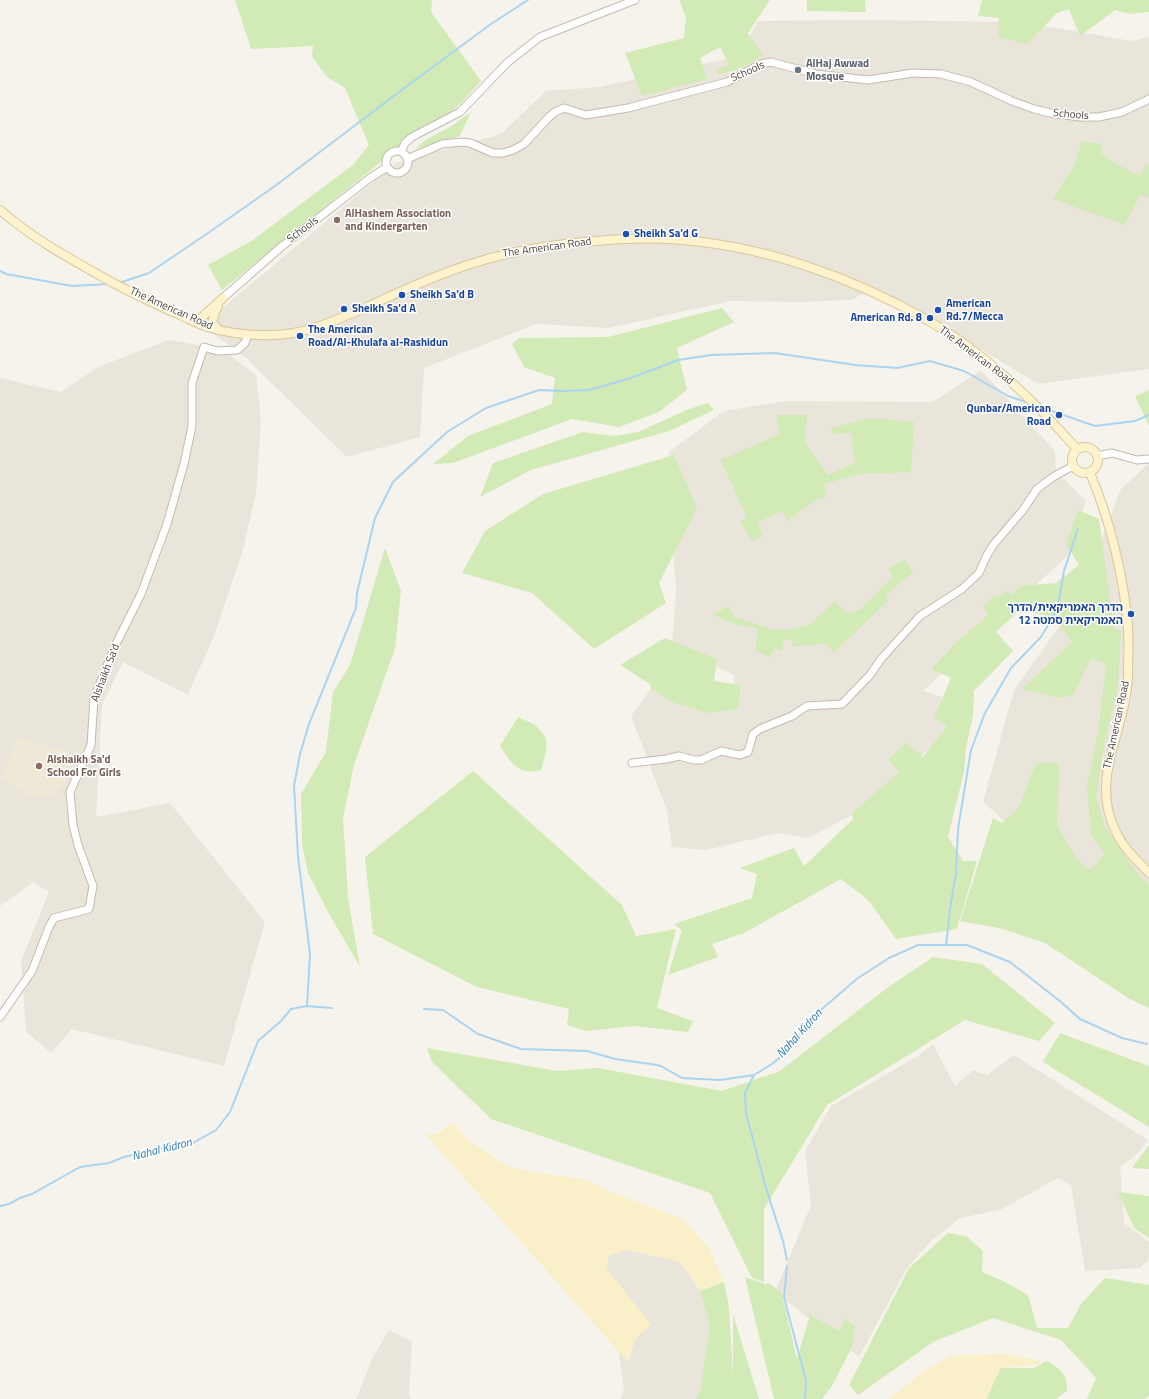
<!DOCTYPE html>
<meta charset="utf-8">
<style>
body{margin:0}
canvas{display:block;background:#f6f3ec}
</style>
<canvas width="1149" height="1399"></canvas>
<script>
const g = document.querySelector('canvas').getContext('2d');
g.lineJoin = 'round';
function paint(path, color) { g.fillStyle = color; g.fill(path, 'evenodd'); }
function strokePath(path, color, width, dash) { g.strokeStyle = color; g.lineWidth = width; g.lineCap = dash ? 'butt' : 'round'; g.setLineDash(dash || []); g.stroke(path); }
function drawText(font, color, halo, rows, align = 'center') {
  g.font = font + ' "Titillium Web","Noto Sans Hebrew",sans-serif'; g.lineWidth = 3; g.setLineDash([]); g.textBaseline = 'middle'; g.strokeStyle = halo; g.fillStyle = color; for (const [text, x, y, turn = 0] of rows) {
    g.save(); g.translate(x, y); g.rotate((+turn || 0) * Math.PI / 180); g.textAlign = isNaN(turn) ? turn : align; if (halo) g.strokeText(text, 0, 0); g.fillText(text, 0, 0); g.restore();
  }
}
paint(new Path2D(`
 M 863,20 L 1020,22 L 1132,41 L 1149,37 L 1149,369 L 1038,384 L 943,326 L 874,287 L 852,300 L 801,302 L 731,301 L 608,328 L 536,324 L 424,368 L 420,437 L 347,457 L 246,358 L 202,325 L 396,163 L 501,134 L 546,91 L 599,87 L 739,56 L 758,21 Z
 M 168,340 L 222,349 L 256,375 L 261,418 L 256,494 L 242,553 L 214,636 L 188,695 L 123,662 L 102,705 L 96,817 L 170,803 L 265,922 L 224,1066 L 72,1029 L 51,1053 L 26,1032 L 21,961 L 49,892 L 33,882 L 0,906 L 0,378 L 61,392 L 98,367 Z
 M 981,370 L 1055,451 L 1056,471 L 1086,501 L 1068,555 L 923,691 L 942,697 L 950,726 L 881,800 L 808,838 L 778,833 L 706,850 L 672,847 L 667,811 L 631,716 L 651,689 L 672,702 L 734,709 L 734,675 L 672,644 L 676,592 L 672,535 L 669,452 L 724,411 L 786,401 L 933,402 Z
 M 1149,463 L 1149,937 L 1088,895 L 983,802 L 1014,690 L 1078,600 L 1121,489 Z
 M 933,1044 L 955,1086 L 973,1070 L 987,1075 L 1014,1055 L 1148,1140 L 1138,1153 L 1120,1167 L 1124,1223 L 1149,1242 L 1149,1259 L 1140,1268 L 1085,1271 L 1071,1185 L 1058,1178 L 1000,1210 L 960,1218 L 931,1241 L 907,1268 L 859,1357 L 775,1292 L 811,1205 L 805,1151 L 831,1106 L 918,1056 Z
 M 627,1250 L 678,1261 L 688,1272 L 700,1291 L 710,1325 L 701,1399 L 621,1399 L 624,1387 L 606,1267 L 609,1255 Z
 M 389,1330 L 412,1342 L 409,1395 L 411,1399 L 356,1399 L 372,1359 Z`), '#eae5da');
paint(new Path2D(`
 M 18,737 L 79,756 L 63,786 L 50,798 L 40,793 L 38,797 L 32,798 L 1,777 Z`), '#efe8d6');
paint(new Path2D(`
 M 235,0 L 432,0 L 431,12 L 481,81 L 460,104 L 448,115 L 392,153 L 222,290 L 208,265 L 253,240 L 353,165 L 369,145 L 345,88 L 327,77 L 312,57 L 313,46 L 251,49 Z
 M 679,0 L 770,0 L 748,33 L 763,55 L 744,67 L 717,75 L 716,70 L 729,65 L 720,47 L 700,58 L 707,79 L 642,96 L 625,53 L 684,38 L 686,18 Z
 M 807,0 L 865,0 L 866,12 L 807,11 Z
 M 982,0 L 1149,0 L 1149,12 L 1130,14 L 1115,10 L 1080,36 L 1069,9 L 1057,13 L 1027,44 L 998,37 L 999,18 L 978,16 Z
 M 471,112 L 460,136 L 415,149 L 427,139 L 450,127 Z
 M 1082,141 L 1100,144 L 1102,154 L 1117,164 L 1139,176 L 1147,164 L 1149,165 L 1149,198 L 1140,194 L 1125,225 L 1053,199 L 1074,166 Z
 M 722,308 L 734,322 L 677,348 L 687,390 L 659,412 L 619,427 L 572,419 L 453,463 L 433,464 L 468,436 L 552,404 L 555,378 L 524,367 L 512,344 L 519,338 L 608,337 Z
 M 1149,390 L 1149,426 L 1135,396 Z
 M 708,403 L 714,410 L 669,431 L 531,470 L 480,497 L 493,463 L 583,432 L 614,436 L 638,432 L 689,409 Z
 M 776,415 L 807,415 L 805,443 L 828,475 L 855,463 L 851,433 L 833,434 L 831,428 L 870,418 L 914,422 L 911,472 L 859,474 L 825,484 L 826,497 L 817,499 L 787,521 L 783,511 L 758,522 L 762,536 L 752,541 L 740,521 L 747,518 L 721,460 L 780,434 Z
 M 674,455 L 697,508 L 659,583 L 666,603 L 594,649 L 532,593 L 462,573 L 485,531 L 543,494 Z
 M 1078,510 L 1099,519 L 1114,628 L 1121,631 L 1118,688 L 1104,746 L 1096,797 L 1105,827 L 1140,877 L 1149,884 L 1149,1008 L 1128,998 L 1045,943 L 999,928 L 960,921 L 993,818 L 1002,823 L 1019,807 L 1036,763 L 1059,763 L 1057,826 L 1077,860 L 1090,870 L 1105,854 L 1091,835 L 1087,786 L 1098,732 L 1106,664 L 1091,658 L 1073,695 L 1060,698 L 1022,689 L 1072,642 L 1057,622 L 1049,617 L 1021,609 L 996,632 L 1013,651 L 974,691 L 973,715 L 966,748 L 964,772 L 948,837 L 963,861 L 977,861 L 957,929 L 896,939 L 868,900 L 841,879 L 744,933 L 712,944 L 718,957 L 668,975 L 682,930 L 674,924 L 752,898 L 757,874 L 740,868 L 794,848 L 804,866 L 853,819 L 852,813 L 900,772 L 888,760 L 906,743 L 923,757 L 947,726 L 934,718 L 951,678 L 931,669 L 958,641 L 987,616 L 988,614 L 983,607 L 995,595 L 999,597 L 1007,591 L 1011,595 L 1021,586 L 1056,583 L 1079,565 L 1066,544 Z
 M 385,548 L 401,591 L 395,648 L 354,765 L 343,818 L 348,898 L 360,967 L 328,912 L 308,873 L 302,844 L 301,794 L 326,752 L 333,692 L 350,665 Z
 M 905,560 L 913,572 L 886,594 L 889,600 L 833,653 L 827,643 L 793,647 L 792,640 L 784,639 L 782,651 L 774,648 L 770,657 L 755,651 L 758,628 L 735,624 L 713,615 L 728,606 L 734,617 L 771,629 L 787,630 L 809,625 L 835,601 L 847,613 L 860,610 L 893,577 L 888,568 Z
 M 665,638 L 717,659 L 714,681 L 741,685 L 738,709 L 707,713 L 672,702 L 651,689 L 650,684 L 620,665 Z
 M 518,717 C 524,720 532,722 537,727 C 552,739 546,754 541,770 C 519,777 510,761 500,746 Z
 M 473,771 L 622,905 L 636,936 L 676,929 L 657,1008 L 693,1021 L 688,1032 L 634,1026 L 586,1031 L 567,1025 L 569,1009 L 477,987 L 373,934 L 365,857 Z
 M 933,957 L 982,964 L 1055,1023 L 1039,1041 L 965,1020 L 827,1105 L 764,1209 L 764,1282 L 752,1278 L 710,1193 L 491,1119 L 432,1062 L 427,1048 L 557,1071 L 598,1068 L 722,1091 L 780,1071 L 887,988 Z
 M 1060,1033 L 1149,1066 L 1149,1127 L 1043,1062 Z
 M 1149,1145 L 1149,1169 L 1132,1168 Z
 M 1118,1192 L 1149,1196 L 1149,1238 L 1134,1228 Z
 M 948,1233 L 966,1236 L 983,1251 L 982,1272 L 1003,1281 L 1028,1295 L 1037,1328 L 1068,1328 L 1081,1304 L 1105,1278 L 1149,1285 L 1149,1396 L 1144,1399 L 1087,1399 L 1096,1378 L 1061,1340 L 993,1318 L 933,1342 L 858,1395 L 849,1385 L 909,1268 Z
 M 745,1277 L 765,1284 L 769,1283 L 782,1294 L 797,1359 L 810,1315 L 839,1331 L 845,1319 L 855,1326 L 852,1347 L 832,1386 L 822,1399 L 774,1399 Z
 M 724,1282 L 729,1308 L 733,1376 L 733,1314 L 759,1399 L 696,1399 L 701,1388 L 710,1325 L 700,1291 Z
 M 1046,1361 C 1060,1368 1068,1374 1067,1391 L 1056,1399 L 986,1399 L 1001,1368 L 1034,1368 Z`), '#d2eab5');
paint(new Path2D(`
 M 453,1122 L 470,1142 L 508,1166 L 526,1171 L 583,1179 L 616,1194 L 682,1219 L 708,1247 L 724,1282 L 700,1291 L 688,1272 L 678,1261 L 627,1250 L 609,1255 L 606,1267 L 651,1325 L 636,1338 L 628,1362 L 426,1135 L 439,1133 Z
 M 1006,1354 L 1042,1361 L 1033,1365 L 1001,1368 L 985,1399 L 888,1399 L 922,1373 L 951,1356 Z`), '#f9efc9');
strokePath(new Path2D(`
 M 0,271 L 6,274 L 72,286 L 109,284
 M 119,283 L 149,273 L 208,233 L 275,186 L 403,89 L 491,24 L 528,0
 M 1043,408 L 1095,426 L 1135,421 L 1149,415
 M 946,945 L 950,910 L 956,872 L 958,829 L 971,750 L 985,713 L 1011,668 L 1041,637 L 1057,610 L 1064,571 L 1078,529
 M 307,1006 L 310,954 L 298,856 L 294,786 L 300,754 L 309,724 L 356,608 L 357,593 L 375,518 L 393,482 L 447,432 L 486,408 L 539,390 L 563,391 L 589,390 L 628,379 L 678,360 L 711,355 L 775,353 L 855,365 L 897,368 L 930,361 L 964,371 L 1008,396 L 1029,403
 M 424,1009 L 443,1010 L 478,1034 L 521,1049 L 587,1051 L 615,1059 L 651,1064 L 661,1066 L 682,1078 L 720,1080 L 754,1075 L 772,1064 L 784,1054 L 816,1014 L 858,978 L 889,958 L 918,945 L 967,945 L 1010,962 L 1061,1002 L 1080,1019 L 1122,1038 L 1147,1044
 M 754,1075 L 745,1093 L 746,1113 L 765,1185 L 783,1241 L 787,1260
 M 0,1206 L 9,1204 L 20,1198 L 32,1194 L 80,1167 L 109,1163 L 124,1157 L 153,1150 L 193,1143 L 216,1130 L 230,1112 L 258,1041 L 281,1021 L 291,1009 L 307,1006 L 332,1008
 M 787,1266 L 784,1297 L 806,1381 L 805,1399`), '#a9d4f2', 2);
const tertiary = new Path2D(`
 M386 162a11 11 0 1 1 22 0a11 11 0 1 1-22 0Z
 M 401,152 L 405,143 L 412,137 L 460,112 L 508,62 L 540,37 L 635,0
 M 407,159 L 442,144 L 462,142 L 470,143 L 493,153 L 503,153 L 513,150 L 524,144 L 549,117 L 555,112 L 564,108 L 586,115 L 628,108 L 727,82 L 761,64 L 771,62 L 816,74 L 868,80 L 913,73 L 941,74 L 971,82 L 1012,101 L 1034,109 L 1050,113 L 1080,117 L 1099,117 L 1122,112 L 1149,99
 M 223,298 L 281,247 L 370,178 L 387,167
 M 1097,456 L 1112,453 L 1137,460 L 1149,459
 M 632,763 L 666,759 L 679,756 L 694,760 L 701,760 L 721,751 L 740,755 L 748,752 L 753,734 L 760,729 L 792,716 L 807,706 L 842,704 L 870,675 L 881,659 L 920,616 L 962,589 L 979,573 L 987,555 L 994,544 L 1023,510 L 1037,489 L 1053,477 L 1073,466
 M 0,1017 L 32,971 L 49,927 L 54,918 L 89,909 L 93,886 L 78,845 L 73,825 L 70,792 L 91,745 L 94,698 L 115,646 L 141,594 L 167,524 L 184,464 L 192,426 L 192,383 L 204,347 L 217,351 L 237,350 L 245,343 L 248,334`);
const secondary = new Path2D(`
 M 0,210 C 34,240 76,262 115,284 C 137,295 158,306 180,315 C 189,319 198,324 207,327 C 228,333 251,336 272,335 C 306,335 338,319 369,306 C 403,290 438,274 474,263 C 514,250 555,244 597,241 C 621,239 645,238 669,239 C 760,244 850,276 929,321 C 985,353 1034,401 1077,449
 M 218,306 L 215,312 L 212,323 L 219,330
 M 192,320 L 200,319 L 223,298
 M1072 460a13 13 0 1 1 26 0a13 13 0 1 1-26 0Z
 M 1090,473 C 1110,520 1124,577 1128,628 C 1129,644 1128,661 1128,677 C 1125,736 1085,783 1121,841 C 1128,853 1140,863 1149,873`);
strokePath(tertiary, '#c2bbae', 9);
strokePath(secondary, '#d6c79b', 10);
strokePath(tertiary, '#fff', 7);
strokePath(secondary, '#fff3cd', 8);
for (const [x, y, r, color] of [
 [798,70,4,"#6b7280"],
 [337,220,4,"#8d6e63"],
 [626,234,4,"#1a4fb4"],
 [402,295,4,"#1a4fb4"],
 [344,309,4,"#1a4fb4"],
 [938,310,4,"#1a4fb4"],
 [930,318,4,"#1a4fb4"],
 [300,336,4,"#1a4fb4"],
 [1059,415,4,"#1a4fb4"],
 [1131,614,4,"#1a4fb4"],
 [39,766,4,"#8d6e63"]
]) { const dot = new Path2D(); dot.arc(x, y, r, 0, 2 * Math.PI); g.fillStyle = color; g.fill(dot); strokePath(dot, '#fff', 1.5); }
drawText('bold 11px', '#5b616d', '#fff', [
 ["AlHaj Awwad",806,64],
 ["Mosque",806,77]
], 'left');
drawText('11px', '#4b4439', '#fff', [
 ["Schools",748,72,-24],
 ["Schools",1071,115,5],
 ["Schools",303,230,-37],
 ["The American Road",547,248,-8],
 ["The American Road",171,309,24],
 ["The American Road",976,356,37],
 ["Alshaikh Sa'd",106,673,-69],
 ["The American Road",1117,725,-78]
]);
drawText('bold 11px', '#785e54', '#fff', [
 ["AlHashem Association",345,214],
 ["and Kindergarten",345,227],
 ["Alshaikh Sa'd",47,760],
 ["School For Girls",47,773]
], 'left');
drawText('bold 11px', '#164399', '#fff', [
 ["Sheikh Sa'd G",634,234],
 ["Sheikh Sa'd B",410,295],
 ["American",946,304],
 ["Rd.7/Mecca",946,317],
 ["Sheikh Sa'd A",352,309],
 ["American Rd. 8",922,318,"right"],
 ["The American",308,330],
 ["Road/Al-Khulafa al-Rashidun",308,343],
 ["Qunbar/American",1051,409,"right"],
 ["Road",1051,422,"right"],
 ["הדרך האמריקאית/הדרך",1123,608,"right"],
 ["האמריקאית סמטה 12",1123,621,"right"]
], 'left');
drawText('italic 12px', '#2e7ab2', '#fff', [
 ["Nahal Kidron",800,1034,-48],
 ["Nahal Kidron",162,1150,-14]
]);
</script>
